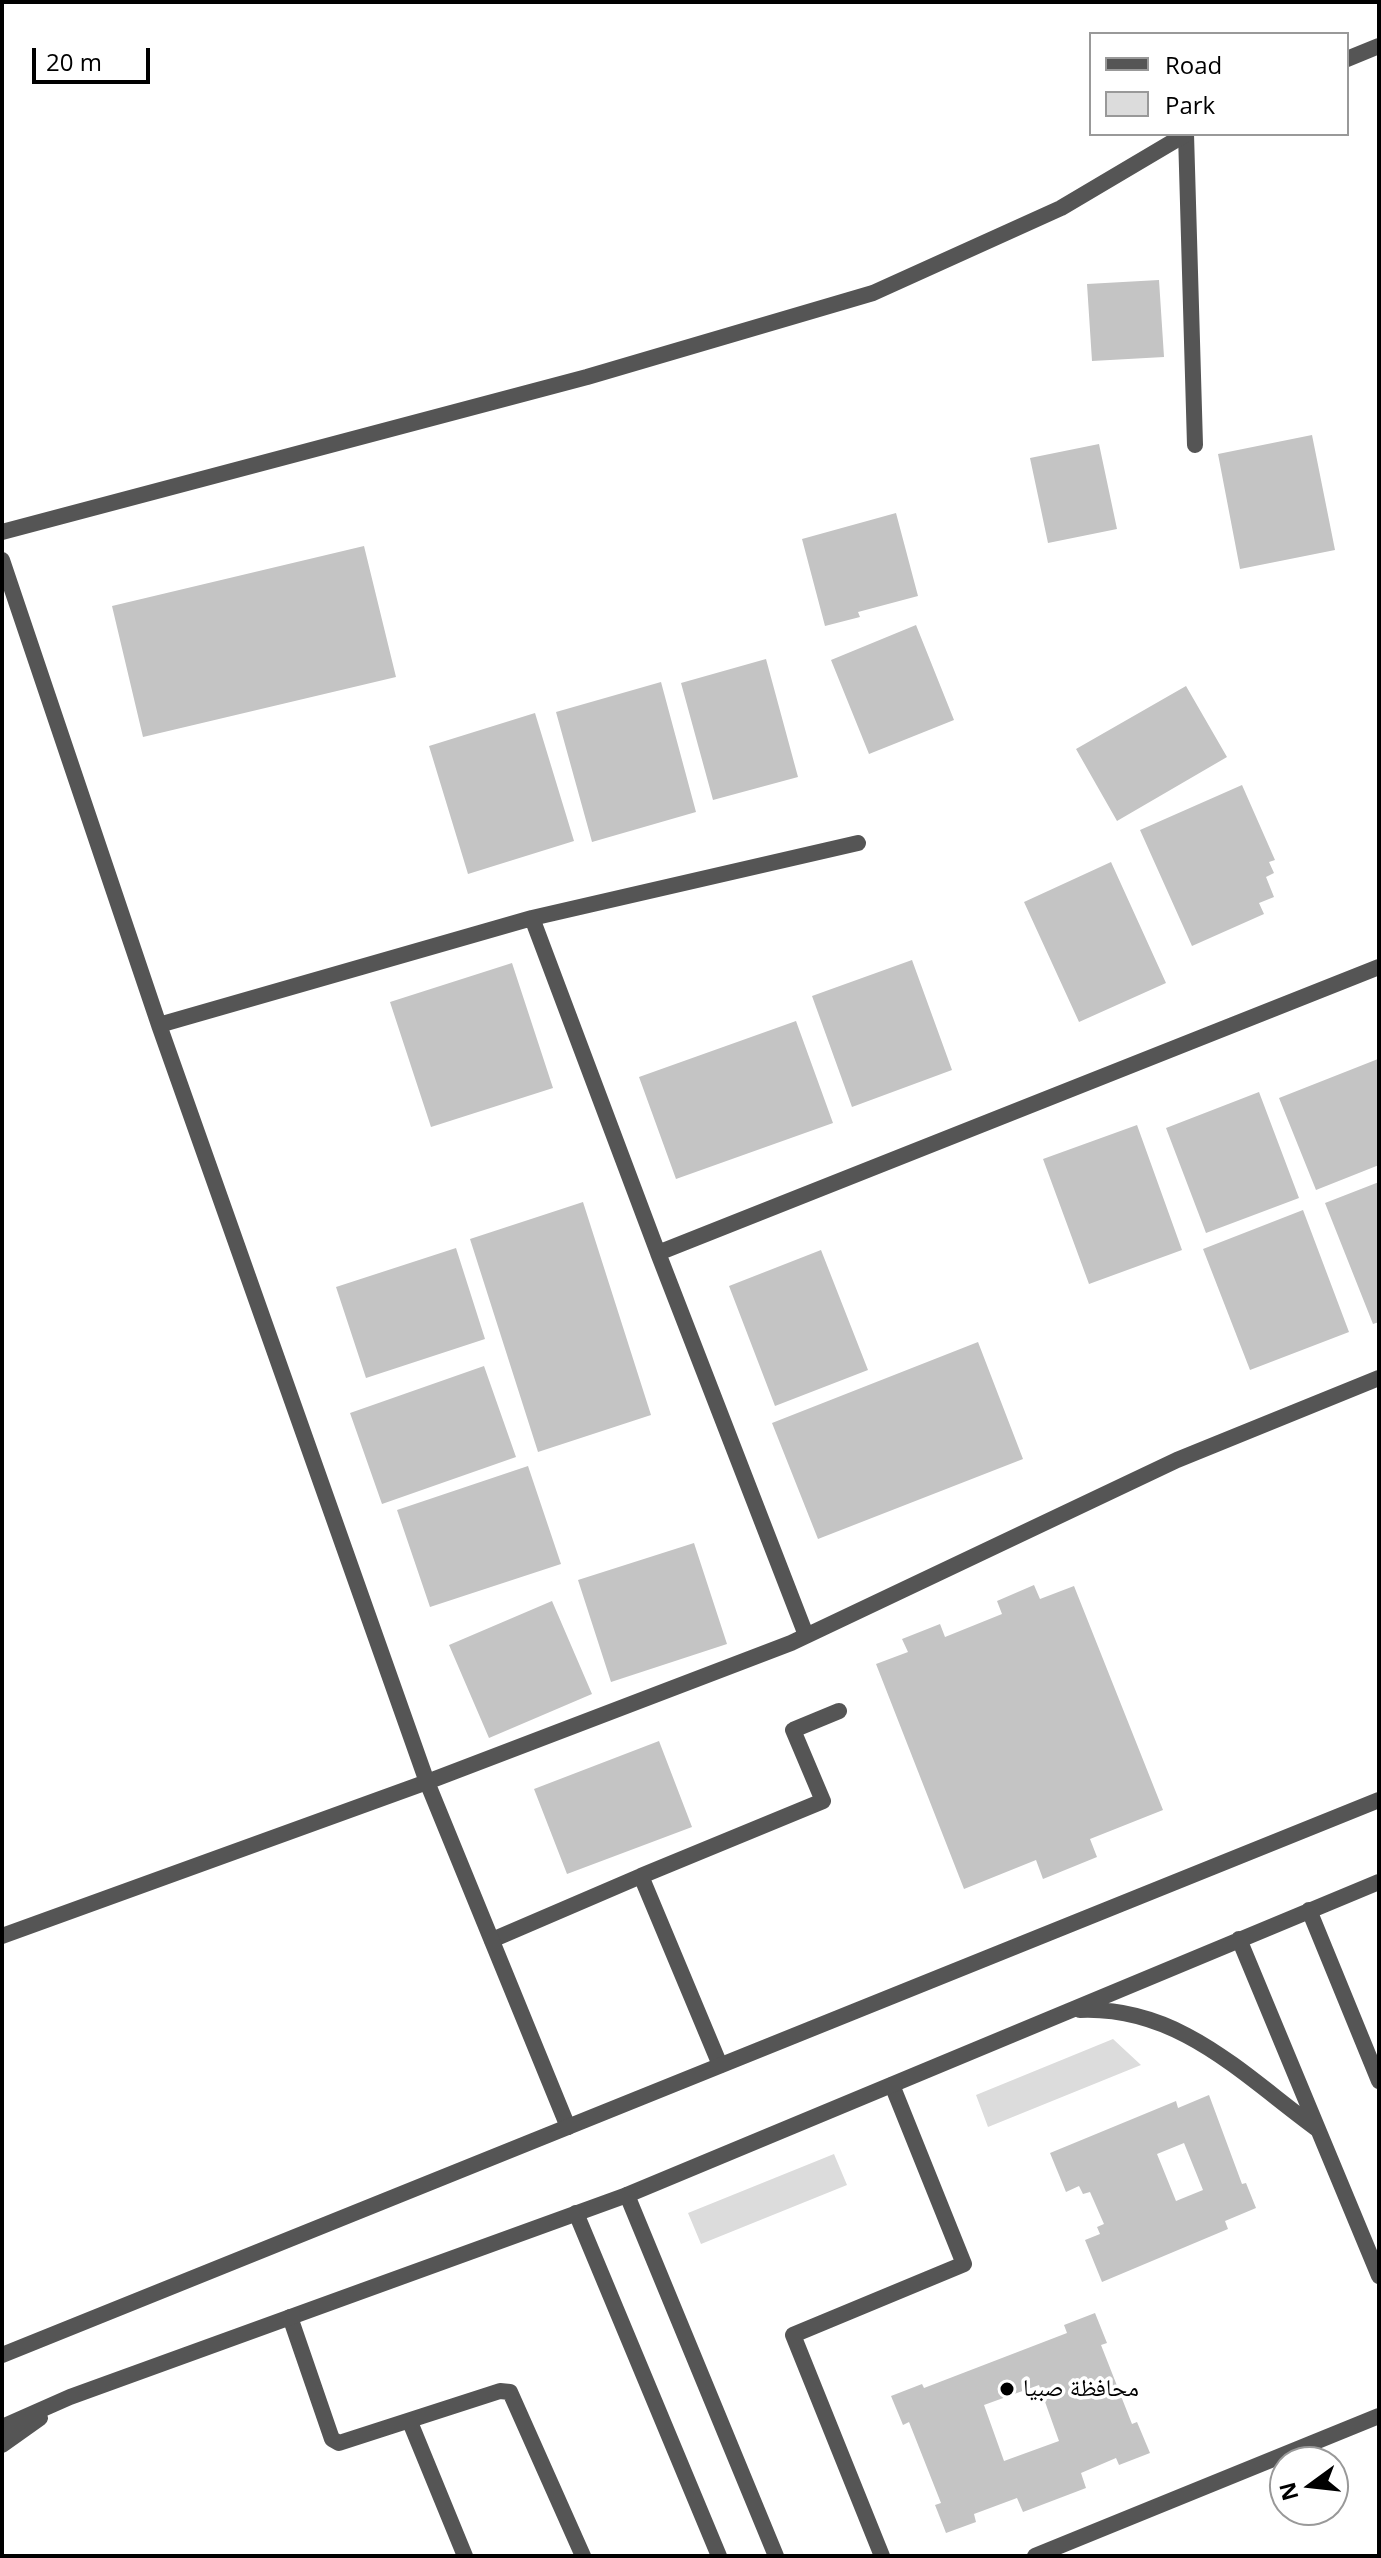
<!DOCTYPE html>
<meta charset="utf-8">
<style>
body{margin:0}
#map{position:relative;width:1381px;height:2558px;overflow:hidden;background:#fff;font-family:"Open Sans",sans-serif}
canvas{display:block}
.frame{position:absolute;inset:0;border:4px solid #000;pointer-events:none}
.legend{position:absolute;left:1089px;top:32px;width:260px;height:104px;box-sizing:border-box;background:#fff;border:2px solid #999;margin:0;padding:10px 14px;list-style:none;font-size:24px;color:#000}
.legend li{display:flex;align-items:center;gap:16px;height:40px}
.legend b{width:40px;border:2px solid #999}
.north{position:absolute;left:1269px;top:2446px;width:80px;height:80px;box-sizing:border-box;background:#fff;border:2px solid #999;border-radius:50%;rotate:255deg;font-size:22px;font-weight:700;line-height:32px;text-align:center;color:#000}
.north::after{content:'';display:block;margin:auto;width:28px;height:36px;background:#000;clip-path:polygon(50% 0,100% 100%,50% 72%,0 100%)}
.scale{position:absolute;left:32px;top:48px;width:118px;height:36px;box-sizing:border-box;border:4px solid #000;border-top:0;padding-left:10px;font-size:24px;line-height:28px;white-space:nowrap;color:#000;-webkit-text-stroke:6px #fff;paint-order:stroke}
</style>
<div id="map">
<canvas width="1381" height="2558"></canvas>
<div class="frame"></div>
<ul class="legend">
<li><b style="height:10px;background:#555"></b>Road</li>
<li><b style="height:22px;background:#dcdcdc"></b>Park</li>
</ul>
<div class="north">N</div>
<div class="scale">20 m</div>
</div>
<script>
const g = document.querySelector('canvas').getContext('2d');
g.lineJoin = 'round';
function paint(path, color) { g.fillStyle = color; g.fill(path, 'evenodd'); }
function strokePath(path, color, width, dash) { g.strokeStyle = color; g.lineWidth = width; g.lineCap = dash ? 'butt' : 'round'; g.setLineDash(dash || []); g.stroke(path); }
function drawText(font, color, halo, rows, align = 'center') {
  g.font = font + ' "Open Sans","Noto Naskh Arabic",sans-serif'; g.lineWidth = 7; g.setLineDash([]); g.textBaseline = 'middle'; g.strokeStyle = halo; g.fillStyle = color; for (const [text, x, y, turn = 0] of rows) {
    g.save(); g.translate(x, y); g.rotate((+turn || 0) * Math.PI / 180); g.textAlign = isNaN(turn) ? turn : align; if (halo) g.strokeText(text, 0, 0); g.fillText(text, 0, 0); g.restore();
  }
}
paint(new Path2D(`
 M 1113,2039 L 1141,2065 L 988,2127 L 976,2095 Z
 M 834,2154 L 847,2185 L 701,2244 L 688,2213 Z`), '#dcdcdc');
paint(new Path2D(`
 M 1159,280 L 1164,357 L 1092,361 L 1087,284 Z
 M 1312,435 L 1335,550 L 1240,569 L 1218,454 Z
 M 1099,444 L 1117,529 L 1048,543 L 1030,458 Z
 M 896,513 L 918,596 L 858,612 L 860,617 L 825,626 L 802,539 Z
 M 364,546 L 396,677 L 143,737 L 112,606 Z
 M 916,625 L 954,720 L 869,754 L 831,660 Z
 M 766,659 L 798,777 L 713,800 L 681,683 Z
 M 661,682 L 696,812 L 592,842 L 556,712 Z
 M 1186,686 L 1227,757 L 1117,821 L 1076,749 Z
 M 535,713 L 574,841 L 468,874 L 429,746 Z
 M 1242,785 L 1275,860 L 1269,862 L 1274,873 L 1266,877 L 1274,897 L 1259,903 L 1264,914 L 1192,946 L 1140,830 Z
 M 1111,862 L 1166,983 L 1079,1022 L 1024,902 Z
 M 912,960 L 952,1070 L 852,1107 L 812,996 Z
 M 512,963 L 553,1088 L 431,1127 L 390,1002 Z
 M 796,1021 L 833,1123 L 676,1179 L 639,1077 Z
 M 1378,1059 L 1379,1165 L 1316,1190 L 1279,1098 Z
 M 1259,1092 L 1299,1198 L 1206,1233 L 1166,1128 Z
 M 1137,1125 L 1182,1250 L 1089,1284 L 1043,1159 Z
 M 1379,1182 L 1379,1322 L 1373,1324 L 1325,1203 Z
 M 583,1202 L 651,1415 L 538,1452 L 470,1239 Z
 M 1303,1210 L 1349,1332 L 1250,1370 L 1203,1249 Z
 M 456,1248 L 485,1339 L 366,1378 L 336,1287 Z
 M 821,1250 L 868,1370 L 775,1406 L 729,1286 Z
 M 978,1342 L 1023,1459 L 818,1539 L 772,1423 Z
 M 484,1366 L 516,1457 L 382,1504 L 350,1413 Z
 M 528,1466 L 561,1564 L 430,1607 L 397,1510 Z
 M 694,1543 L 727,1644 L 611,1682 L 578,1580 Z
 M 1034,1585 L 1040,1599 L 1074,1586 L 1163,1810 L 1090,1839 L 1097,1857 L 1043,1879 L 1036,1860 L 964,1889 L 876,1664 L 908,1652 L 902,1639 L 940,1624 L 945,1637 L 1002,1614 L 997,1601 Z
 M 552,1601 L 592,1694 L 489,1738 L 449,1645 Z
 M 659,1741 L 692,1827 L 567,1874 L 534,1789 Z
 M 1209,2095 L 1242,2184 L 1246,2183 L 1256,2208 L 1225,2221 L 1228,2229 L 1102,2282 L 1085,2240 L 1100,2234 L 1097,2227 L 1104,2224 L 1090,2192 L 1083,2194 L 1079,2186 L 1066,2192 L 1050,2153 L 1176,2101 L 1178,2108 ZM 1184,2143 L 1203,2190 L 1176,2201 L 1157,2154 Z
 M 1095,2313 L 1107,2343 L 1101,2345 L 1132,2424 L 1137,2422 L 1150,2453 L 1119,2465 L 1116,2458 L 1081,2473 L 1086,2488 L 1023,2512 L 1017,2498 L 974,2514 L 976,2522 L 946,2533 L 935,2505 L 941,2503 L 909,2422 L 903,2425 L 891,2396 L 922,2384 L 924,2388 L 1067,2333 L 1064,2325 ZM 1039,2385 L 1059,2441 L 1004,2461 L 984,2405 Z`), '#c4c4c4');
strokePath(new Path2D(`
 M 1186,134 L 1195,445
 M 641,1876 L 823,1801 L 793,1730 L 839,1711
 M 492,1940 L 641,1876 L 720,2065
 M 290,2317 L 332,2439 L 339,2443 L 500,2391 L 510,2392 L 583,2556
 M 410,2422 L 465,2556
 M 882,2556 L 793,2335 L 964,2264 L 892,2085
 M 1035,2556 L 1379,2416`), '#555', 16);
strokePath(new Path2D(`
 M 1347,59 L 1379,46
 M 2,532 L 587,377 L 873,293 L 1061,208 L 1186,134
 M 2,560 L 159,1025
 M 532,918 L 858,843
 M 806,1635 L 658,1253 L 1379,967
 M 2,1936 L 427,1782 L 791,1643 L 1177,1460 L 1379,1378
 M 568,2127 L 427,1782 L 159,1025 L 532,918 L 658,1253
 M 627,2195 L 776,2556
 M 576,2213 L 719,2556`), '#555', 16);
strokePath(new Path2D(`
 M 1309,1910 L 1379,2081
 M 1239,1939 L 1379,2276
 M 1080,2010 C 1179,2006 1243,2075 1317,2129
 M 2,2355 L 1379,1800
 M 2,2427 L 70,2397 L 627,2195 L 1379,1882
 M 2,2445 L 40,2418`), '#555', 16);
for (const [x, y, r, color] of [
 [1007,2389,8,"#000"]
]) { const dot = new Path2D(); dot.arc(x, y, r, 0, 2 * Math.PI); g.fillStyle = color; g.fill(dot); strokePath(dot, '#fff', 3); }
drawText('24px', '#000', '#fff', [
 ["محافظة صبيا",1023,2389]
], 'left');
</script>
